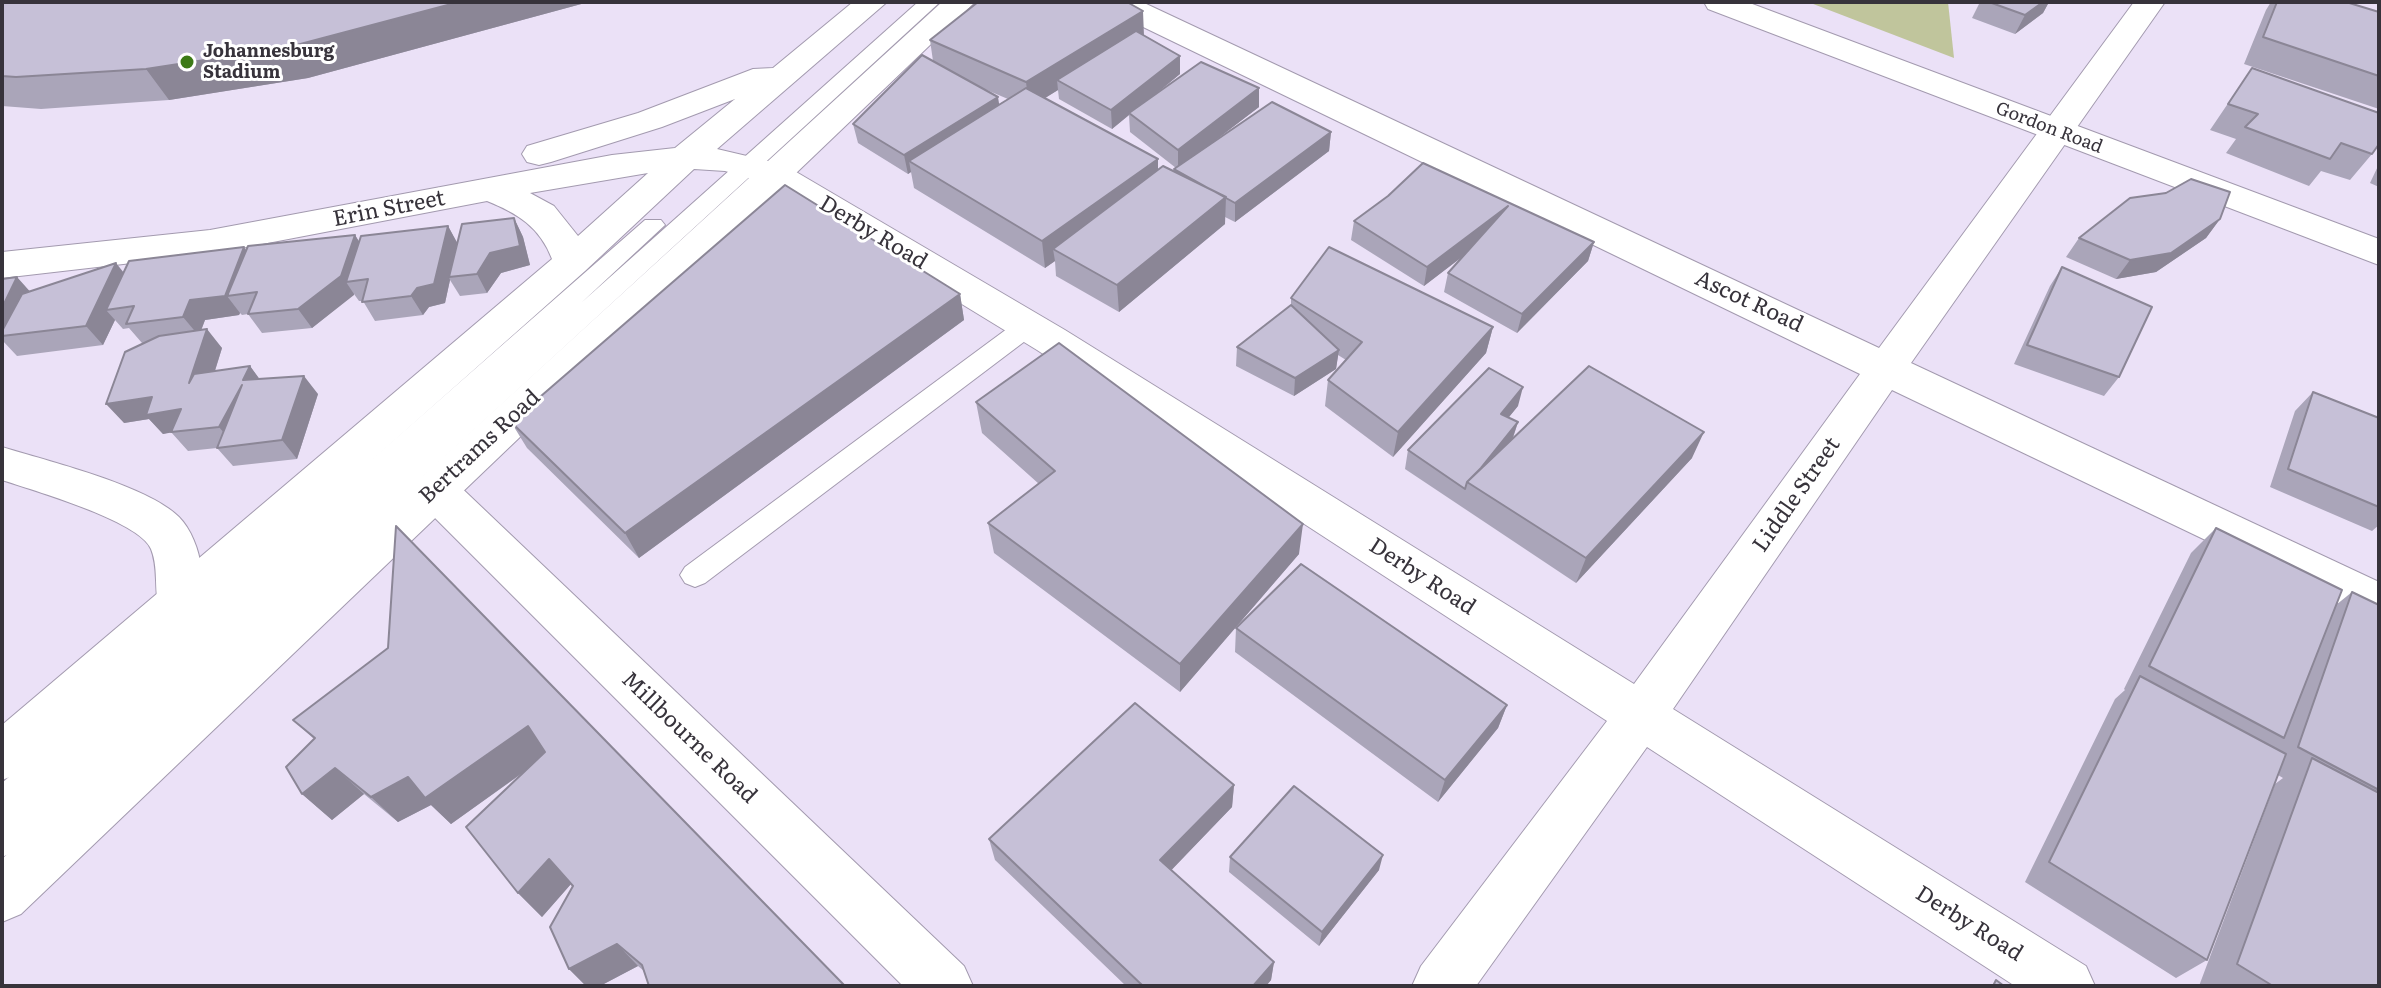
<!DOCTYPE html>
<style>
body{margin:0}
#map{position:relative;width:2381px;height:988px;overflow:hidden;background:#ebe1f7;font-family:Literata,serif}
canvas{display:block}
.frame{position:absolute;inset:0;border:4px solid #37333b;pointer-events:none}
</style>
<div id="map">
<canvas width="2381" height="988"></canvas>
<div class="frame"></div>
</div>
<script>
const g = document.querySelector('canvas').getContext('2d');
g.lineJoin = 'round';
function paint(path, color) { g.fillStyle = color; g.fill(path, 'evenodd'); }
function strokePath(path, color, width, dash) { g.strokeStyle = color; g.lineWidth = width; g.lineCap = dash ? 'butt' : 'round'; g.setLineDash(dash || []); g.stroke(path); }
function drawText(font, color, halo, rows, align = 'center') {
  g.font = font + ' Literata,serif'; g.lineWidth = 6; g.setLineDash([]); g.textBaseline = 'middle'; g.strokeStyle = halo; g.fillStyle = color; for (const [text, x, y, turn = 0] of rows) {
    g.save(); g.translate(x, y); g.rotate((+turn || 0) * Math.PI / 180); g.textAlign = isNaN(turn) ? turn : align; if (halo) g.strokeText(text, 0, 0); g.fillText(text, 0, 0); g.restore();
  }
}
paint(new Path2D(`
 M 1808,2 L 1948,2 L 1954,58 Z`), '#c0c59c');
const lane = new Path2D(`
 M 918,2 L 940,2 L 14,852 L 2,857 L 2,783 L 645,220 L 661,220 L 665,225 L 581,303 Z
 M 1028,317 L 1037,320 L 1041,326 L 1037,332 L 705,583 L 695,587 L 685,583 L 680,575 L 685,567 L 1019,320 Z`);
const street = new Path2D(`
 M 1102,2 L 1142,2 L 1879,348 L 2134,2 L 2165,2 L 1911,363 L 2379,582 L 2379,623 L 1892,390 L 1673,709 L 2086,966 L 2095,986 L 2015,986 L 1647,747 L 1476,986 L 1412,986 L 1421,966 L 1607,721 L 1037,350 L 762,182 L 756,174 L 762,166 L 774,163 L 786,166 L 1065,330 L 1634,684 L 1860,374 L 1106,9 Z
 M 2,447 C 47,461 147,485 179,517 C 191,529 199,550 201,567 C 203,585 203,599 196,615 L 179,620 L 162,615 C 152,594 160,571 151,549 C 140,521 32,490 2,480 Z
 M 434,472 L 450,477 L 964,966 L 973,986 L 903,986 L 418,501 L 412,489 L 418,477 Z`);
const secondary = new Path2D(`
 M 853,2 L 887,2 L 717,149 L 768,161 L 942,2 L 975,2 L 21,914 L 2,922 L 2,859 L 749,178 L 725,171 L 694,169 L 585,271 L 20,773 L 2,780 L 2,725 L 552,259 C 540,227 517,213 487,201 L 210,254 L 2,278 L 2,252 L 210,230 L 612,155 L 675,148 L 735,99 L 662,127 L 551,162 L 539,165 L 527,162 L 522,154 L 527,146 L 638,113 L 753,69 L 773,68 ZM 648,173 L 578,236 L 554,206 L 530,193 Z
 M 1704,2 L 1747,2 L 2379,239 L 2379,265 L 1708,9 Z`);
strokePath(lane, '#a39aaf', 2);
strokePath(street, '#a39aaf', 2);
strokePath(secondary, '#a39aaf', 2);
paint(lane, '#fff');
paint(street, '#fff');
paint(secondary, '#fff');
paint(new Path2D(`
 M 2,2 L 594,2 L 585,3 L 308,78 L 169,100 L 41,109 L 2,106 Z
 M 1980,2 L 2049,2 L 2043,13 L 2015,34 L 1972,18 Z
 M 2271,2 L 2346,2 L 2379,12 L 2379,109 L 2244,64 L 2266,10 Z
 M 1144,35 L 1180,56 L 1180,74 L 1155,95 L 1259,88 L 1259,107 L 1209,145 L 1331,132 L 1329,151 L 1235,222 L 1225,217 L 1225,224 L 1119,312 L 1056,276 L 1055,261 L 1045,268 L 914,188 L 911,172 L 908,174 L 858,143 L 853,124 L 933,61 L 930,40 ZM 982,88 L 1008,99 L 999,104 ZM 1058,90 L 1059,99 L 1112,129 L 1129,115 L 1130,132 L 1176,168 L 1174,169 L 1174,171 L 1158,170 L 1045,98 Z
 M 2252,68 L 2372,154 L 2350,180 L 2321,171 L 2309,186 L 2226,153 L 2236,139 L 2210,130 Z
 M 2379,164 L 2379,187 L 2370,183 Z
 M 514,218 L 523,237 L 530,265 L 501,273 L 487,293 L 460,296 L 450,280 L 445,303 L 429,307 L 423,315 L 375,321 L 363,301 L 359,301 L 354,294 L 312,328 L 262,333 L 248,314 L 242,315 L 240,313 L 239,315 L 205,320 L 201,330 L 222,348 L 215,371 L 250,366 L 259,379 L 318,394 L 297,459 L 233,466 L 217,448 L 188,451 L 171,432 L 163,434 L 149,419 L 124,423 L 145,343 L 142,343 L 129,328 L 123,329 L 115,320 L 103,345 L 17,356 L 2,340 L 2,279 L 30,291 L 124,272 L 246,251 L 355,235 L 359,242 L 448,226 L 457,243 Z
 M 2220,219 L 2206,238 L 2156,272 L 2116,279 L 2066,257 L 2079,238 Z
 M 1354,221 L 1594,242 L 1588,261 L 1517,333 L 1444,292 L 1448,273 L 1464,255 L 1424,286 L 1351,240 Z
 M 2062,267 L 2119,377 L 2104,396 L 2014,364 L 2050,286 Z
 M 960,294 L 964,320 L 639,558 L 527,448 L 511,422 Z
 M 1291,298 L 1493,327 L 1486,353 L 1393,457 L 1325,406 L 1328,380 L 1346,360 L 1338,355 L 1336,369 L 1294,396 L 1236,366 L 1237,347 L 1291,305 Z
 M 2313,392 L 2379,418 L 2379,525 L 2372,531 L 2270,487 L 2295,411 Z
 M 976,402 L 1299,554 L 1180,692 L 994,553 L 988,523 L 1039,484 L 982,433 Z
 M 1518,406 L 1508,418 L 1518,422 L 1513,438 L 1692,458 L 1576,583 L 1405,469 L 1408,450 Z
 M 2216,528 L 2336,605 L 2352,592 L 2379,605 L 2379,986 L 2199,986 L 2275,784 L 2283,778 L 2278,775 L 2207,960 L 2176,978 L 2025,882 L 2115,699 L 2125,690 L 2124,689 L 2191,553 Z
 M 1236,628 L 1507,705 L 1498,728 L 1438,802 L 1235,652 Z
 M 388,648 L 845,986 L 644,971 L 638,966 L 600,986 L 586,986 L 569,969 L 573,886 L 571,884 L 542,917 L 518,893 L 524,772 L 451,824 L 431,805 L 398,822 L 364,794 L 332,820 L 302,794 L 314,739 L 293,720 Z
 M 1234,785 L 1232,807 L 1171,870 L 1274,962 L 1271,980 L 1266,986 L 1126,986 L 995,860 L 989,839 Z
 M 1230,857 L 1379,870 L 1319,946 L 1229,872 Z`), '#aaa5b9');
paint(new Path2D(`
 M 459,2 L 585,3 L 308,78 L 169,100 L 146,69 Z
 M 2043,2 L 2049,2 L 2043,13 L 2015,34 L 2025,15 Z
 M 1143,11 L 1144,36 L 1057,80 L 1058,90 L 1029,108 L 1026,82 Z
 M 1180,56 L 1180,74 L 1131,114 L 1129,113 L 1129,115 L 1112,129 L 1111,110 Z
 M 1259,88 L 1259,107 L 1178,169 L 1178,150 Z
 M 998,97 L 1001,116 L 909,161 L 911,172 L 908,174 L 904,155 Z
 M 1331,132 L 1329,151 L 1235,222 L 1235,203 Z
 M 1158,159 L 1158,186 L 1053,249 L 1055,261 L 1045,268 L 1042,241 Z
 M 1226,197 L 1225,224 L 1119,312 L 1117,285 Z
 M 1508,206 L 1504,225 L 1424,286 L 1427,267 Z
 M 514,218 L 523,237 L 530,265 L 501,273 L 487,293 L 477,274 Z
 M 2220,219 L 2206,238 L 2156,272 L 2116,279 L 2130,260 Z
 M 448,226 L 459,246 L 449,277 L 450,280 L 445,303 L 429,307 L 423,315 L 411,296 Z
 M 355,235 L 367,254 L 346,282 L 354,294 L 354,295 L 312,328 L 298,309 Z
 M 1594,242 L 1588,261 L 1517,333 L 1522,314 Z
 M 244,247 L 257,266 L 227,296 L 240,313 L 239,315 L 205,320 L 199,336 L 183,317 L 190,300 Z
 M 116,263 L 132,283 L 106,310 L 115,320 L 103,345 L 86,326 Z
 M 17,277 L 34,296 L 2,336 L 2,308 Z
 M 960,294 L 964,320 L 639,558 L 625,533 Z
 M 1493,327 L 1486,353 L 1393,457 L 1398,432 Z
 M 207,329 L 222,348 L 205,402 L 189,383 Z
 M 1339,350 L 1336,369 L 1294,396 L 1295,378 Z
 M 250,366 L 264,385 L 243,380 Z
 M 304,376 L 318,394 L 297,459 L 282,440 Z
 M 242,385 L 235,446 L 219,427 Z
 M 1523,387 L 1518,406 L 1496,433 L 1501,414 Z
 M 152,397 L 181,409 L 197,428 L 163,434 L 149,419 L 124,423 L 106,404 Z
 M 1518,422 L 1512,440 L 1470,483 Z
 M 1704,432 L 1692,458 L 1576,583 L 1586,558 Z
 M 1303,524 L 1299,554 L 1180,692 L 1180,664 Z
 M 1507,705 L 1498,728 L 1438,802 L 1445,780 Z
 M 528,726 L 550,753 L 451,824 L 431,805 L 398,822 L 371,797 L 408,777 Z
 M 335,768 L 364,794 L 332,820 L 302,794 Z
 M 1234,785 L 1232,807 L 1161,881 L 1160,860 Z
 M 1383,855 L 1379,870 L 1319,946 L 1322,932 Z
 M 549,859 L 571,884 L 542,917 L 518,893 Z
 M 617,944 L 638,966 L 600,986 L 586,986 L 569,969 Z
 M 1274,962 L 1271,980 L 1266,986 L 1253,986 Z`), '#8b8696');
const building = new Path2D(`
 M 2,2 L 459,2 L 289,47 L 146,69 L 16,77 L 2,76 Z
 M 978,2 L 1127,2 L 1143,11 L 1026,82 L 930,40 Z
 M 1989,2 L 2043,2 L 2025,15 Z
 M 2277,2 L 2346,2 L 2379,12 L 2379,76 L 2263,37 Z
 M 1136,31 L 1180,56 L 1111,110 L 1057,80 Z
 M 922,55 L 998,97 L 904,155 L 853,124 Z
 M 1201,62 L 1259,88 L 1178,150 L 1129,113 Z
 M 2252,68 L 2379,113 L 2379,144 L 2372,154 L 2341,143 L 2330,159 L 2245,127 L 2258,114 L 2228,104 Z
 M 1026,88 L 1158,159 L 1042,241 L 909,161 Z
 M 1272,102 L 1331,132 L 1235,203 L 1174,169 Z
 M 1423,163 L 1594,242 L 1522,314 L 1448,273 L 1508,206 L 1427,267 L 1354,221 L 1388,196 Z
 M 1163,166 L 1226,197 L 1117,285 L 1053,249 Z
 M 2191,179 L 2230,192 L 2220,219 L 2171,253 L 2130,260 L 2079,238 L 2130,198 L 2166,193 Z
 M 785,185 L 960,294 L 625,533 L 511,422 Z
 M 514,218 L 520,246 L 490,253 L 477,274 L 449,277 L 462,224 Z
 M 448,226 L 434,284 L 417,288 L 411,296 L 362,302 L 368,279 L 346,282 L 361,236 Z
 M 355,235 L 341,276 L 298,309 L 248,314 L 257,292 L 227,296 L 248,246 Z
 M 244,247 L 225,296 L 190,300 L 183,317 L 126,324 L 134,306 L 106,310 L 129,261 Z
 M 1329,247 L 1493,327 L 1398,432 L 1328,380 L 1362,342 L 1291,298 Z
 M 116,263 L 86,326 L 2,336 L 2,331 L 22,294 Z
 M 2062,267 L 2152,307 L 2119,377 L 2027,345 Z
 M 17,277 L 2,308 L 2,279 Z
 M 1291,305 L 1339,350 L 1295,378 L 1237,347 Z
 M 207,329 L 189,383 L 194,374 L 250,366 L 243,380 L 304,376 L 282,440 L 217,448 L 242,385 L 219,427 L 171,432 L 181,409 L 146,415 L 152,397 L 106,404 L 125,352 L 159,336 Z
 M 1059,343 L 1303,524 L 1180,664 L 988,523 L 1055,471 L 976,402 Z
 M 1589,366 L 1704,432 L 1586,558 L 1467,482 Z
 M 1489,368 L 1523,387 L 1501,414 L 1518,422 L 1481,468 L 1467,482 L 1465,489 L 1408,450 Z
 M 2313,392 L 2379,418 L 2379,507 L 2288,469 Z
 M 396,526 L 845,986 L 649,986 L 642,965 L 617,944 L 569,969 L 550,927 L 573,886 L 549,859 L 518,893 L 466,827 L 545,752 L 528,726 L 425,798 L 408,777 L 371,797 L 335,768 L 302,794 L 286,767 L 315,738 L 293,720 L 388,648 Z
 M 2216,528 L 2342,590 L 2284,738 L 2149,666 Z
 M 1301,564 L 1507,705 L 1445,780 L 1236,628 Z
 M 2352,592 L 2379,605 L 2379,790 L 2298,747 Z
 M 2140,676 L 2286,754 L 2207,960 L 2049,862 Z
 M 1135,703 L 1234,785 L 1160,860 L 1274,962 L 1253,986 L 1143,986 L 989,839 Z
 M 2312,758 L 2379,793 L 2379,986 L 2273,986 L 2237,964 Z
 M 1294,786 L 1383,855 L 1322,932 L 1230,857 Z
 M 1996,980 L 2004,986 L 1993,986 Z`);
paint(building, '#c6c0d7');
strokePath(building, '#8b8696', 2);
for (const [x, y, r, color] of [
 [187,62,8,"#3c7a16"]
]) { const dot = new Path2D(); dot.arc(x, y, r, 0, 2 * Math.PI); g.fillStyle = color; g.fill(dot); strokePath(dot, '#fff', 3); }
drawText('bold 18px', '#37333b', '#fff', [
 ["Johannesburg",203,52],
 ["Stadium",203,73]
], 'left');
drawText('18px', '#37333b', '#fff', [
 ["Gordon Road",2049,128,21]
]);
drawText('22px', '#37333b', '#fff', [
 ["Erin Street",389,209,-11],
 ["Derby Road",873,233,31],
 ["Ascot Road",1749,302,25],
 ["Bertrams Road",480,447,-43],
 ["Liddle Street",1797,495,-55],
 ["Derby Road",1422,577,33],
 ["Millbourne Road",689,738,44],
 ["Derby Road",1969,924,32]
]);
</script>
